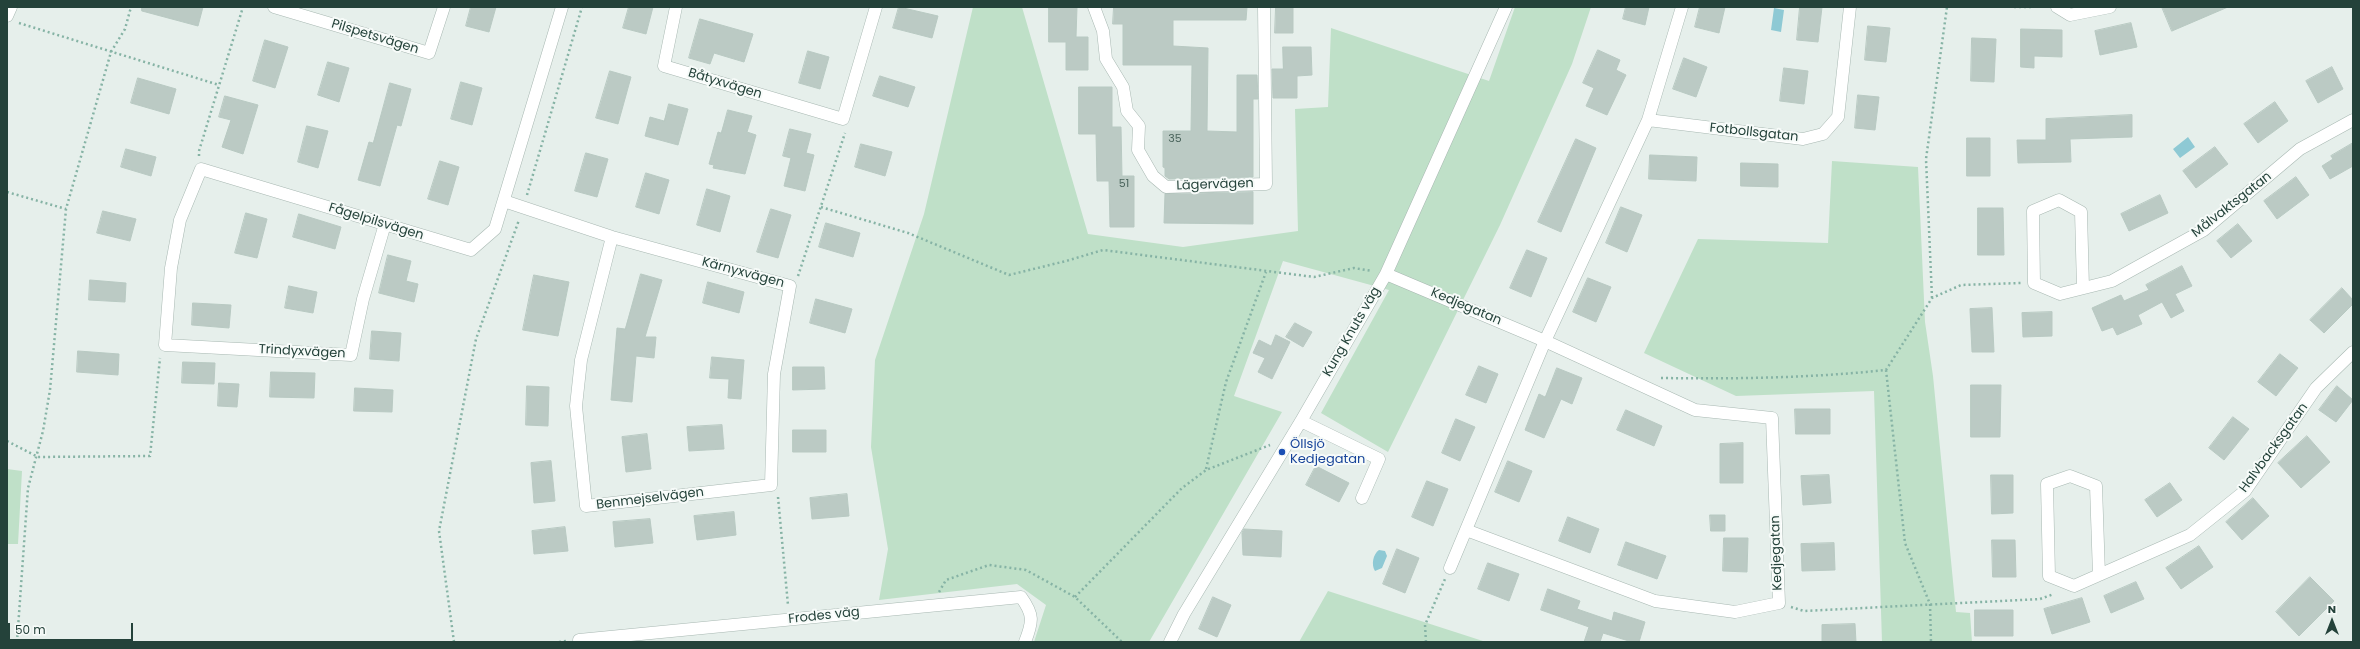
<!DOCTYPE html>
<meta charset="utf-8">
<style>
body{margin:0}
#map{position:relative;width:2360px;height:649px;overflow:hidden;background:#e6efeb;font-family:Poppins,sans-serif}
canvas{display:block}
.frame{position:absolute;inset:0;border:8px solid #24423a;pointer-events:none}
.north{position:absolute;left:2312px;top:601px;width:40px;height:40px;-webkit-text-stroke:3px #f7fbf9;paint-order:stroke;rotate:0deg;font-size:11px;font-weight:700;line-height:16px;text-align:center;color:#24423a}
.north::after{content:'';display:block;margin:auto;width:14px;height:18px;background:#24423a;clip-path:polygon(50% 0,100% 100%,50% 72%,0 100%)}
.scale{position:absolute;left:8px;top:623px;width:125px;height:18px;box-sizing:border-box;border:2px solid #24423a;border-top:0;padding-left:5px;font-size:12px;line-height:14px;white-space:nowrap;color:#24423a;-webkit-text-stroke:3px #f7fbf9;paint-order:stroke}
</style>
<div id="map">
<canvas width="2360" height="649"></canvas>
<div class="frame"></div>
<div class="north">N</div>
<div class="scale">50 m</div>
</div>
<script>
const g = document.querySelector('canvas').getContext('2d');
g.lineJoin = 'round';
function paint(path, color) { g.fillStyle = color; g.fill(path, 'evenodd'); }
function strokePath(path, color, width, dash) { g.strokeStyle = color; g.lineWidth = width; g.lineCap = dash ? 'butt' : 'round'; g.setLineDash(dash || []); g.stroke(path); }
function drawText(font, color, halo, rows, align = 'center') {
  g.font = font + ' Poppins,sans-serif'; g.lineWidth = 4; g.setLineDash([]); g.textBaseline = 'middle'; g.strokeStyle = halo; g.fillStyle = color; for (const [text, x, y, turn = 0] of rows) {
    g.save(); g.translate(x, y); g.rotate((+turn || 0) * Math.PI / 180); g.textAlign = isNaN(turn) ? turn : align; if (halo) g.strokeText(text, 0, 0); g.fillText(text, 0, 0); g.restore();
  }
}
paint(new Path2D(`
 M 973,7 L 1022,7 L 1088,234 L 1183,247 L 1298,231 L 1295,109 L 1328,107 L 1331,28 L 1489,81 L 1515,7 L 1591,7 L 1572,64 L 1500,225 L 1388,452 L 1321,413 L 1389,290 L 1283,261 L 1234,396 L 1282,412 L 1149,642 L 1034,642 L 1046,605 L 1017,584 L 879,600 L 888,549 L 871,447 L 875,360 L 924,214 Z
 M 1832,161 L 1918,167 L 1925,322 L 1933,376 L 1956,612 L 1970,613 L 1972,642 L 1882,642 L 1874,391 L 1736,396 L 1644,353 L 1698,239 L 1828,243 Z
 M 7,469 L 22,471 L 18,544 L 7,544 Z
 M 1328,591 L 1486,642 L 1299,642 Z`), '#bfe0c8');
paint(new Path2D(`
 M 1774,8 L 1784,10 L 1781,32 L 1771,30 Z
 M 2188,137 L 2195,147 L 2180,158 L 2173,149 Z
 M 1379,550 L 1385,551 L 1387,556 L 1382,568 L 1375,571 C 1371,565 1373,554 1379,550 Z`), '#8ec9d4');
const building = new Path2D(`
 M 142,7 L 203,7 L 198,26 L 142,11 Z
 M 471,7 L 496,7 L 489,32 L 466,26 Z
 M 629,7 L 653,7 L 646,34 L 623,28 Z
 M 899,7 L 938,16 L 932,38 L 893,28 Z
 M 1049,7 L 1077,7 L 1076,37 L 1088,37 L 1088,70 L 1066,70 L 1066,42 L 1049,42 Z
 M 1114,7 L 1247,7 L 1246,20 L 1173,20 L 1173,46 L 1208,48 L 1207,131 L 1237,132 L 1237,75 L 1257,75 L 1258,99 L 1253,99 L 1253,177 L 1169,179 L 1165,176 L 1165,168 L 1163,167 L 1163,131 L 1191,131 L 1192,65 L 1123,65 L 1123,24 L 1113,24 Z
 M 1276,7 L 1293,7 L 1293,33 L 1275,33 Z
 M 1626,7 L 1649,7 L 1645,25 L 1623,19 Z
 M 1700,7 L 1725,7 L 1719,33 L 1695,27 Z
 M 1800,7 L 1822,7 L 1818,42 L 1797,40 Z
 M 2162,7 L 2228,7 L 2172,31 Z
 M 700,19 L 753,34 L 744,62 L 714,53 L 710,64 L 689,58 Z
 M 2131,23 L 2137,47 L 2100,55 L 2095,31 Z
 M 1868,26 L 1890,28 L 1886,62 L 1865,60 Z
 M 2021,29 L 2062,30 L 2062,57 L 2034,56 L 2034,68 L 2021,67 Z
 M 1972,38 L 1996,39 L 1994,82 L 1971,81 Z
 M 265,40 L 288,47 L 275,88 L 253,81 Z
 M 1283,47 L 1311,47 L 1312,75 L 1297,76 L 1297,98 L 1273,98 L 1272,69 L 1283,69 Z
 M 1598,50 L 1620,60 L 1616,70 L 1626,75 L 1607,115 L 1586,106 L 1594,88 L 1583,83 Z
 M 808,51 L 829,57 L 820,89 L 799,83 Z
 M 1684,58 L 1707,67 L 1696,97 L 1673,89 Z
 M 328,62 L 349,68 L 339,102 L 318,95 Z
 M 2332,67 L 2343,89 L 2318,103 L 2306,81 Z
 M 1784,68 L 1808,71 L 1804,104 L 1780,101 Z
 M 610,71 L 631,77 L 618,124 L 596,118 Z
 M 880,76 L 915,87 L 908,107 L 873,96 Z
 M 138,78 L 176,89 L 169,114 L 131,103 Z
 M 461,82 L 482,88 L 472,125 L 451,119 Z
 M 390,83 L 411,89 L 401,126 L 397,125 L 380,186 L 358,180 L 369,142 L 373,143 Z
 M 1079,87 L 1112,87 L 1112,127 L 1121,127 L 1122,176 L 1134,176 L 1134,227 L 1110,227 L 1109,181 L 1097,181 L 1096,134 L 1079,134 Z
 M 1858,95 L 1879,97 L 1875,130 L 1855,128 Z
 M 225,96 L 258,105 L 243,154 L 222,147 L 231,120 L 219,117 Z
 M 2275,102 L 2288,121 L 2258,143 L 2244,124 Z
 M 669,104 L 688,109 L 678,145 L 645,136 L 650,117 L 664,121 Z
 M 728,110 L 752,116 L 747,132 L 756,135 L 745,174 L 713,168 L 714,165 L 709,164 L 718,132 L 721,133 Z
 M 2132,115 L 2132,137 L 2070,139 L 2071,162 L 2018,163 L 2017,140 L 2046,140 L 2046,119 Z
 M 307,126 L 328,131 L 318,168 L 298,162 Z
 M 790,129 L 811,134 L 806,153 L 814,155 L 805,191 L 784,186 L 791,158 L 783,156 Z
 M 1967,138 L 1990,138 L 1990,176 L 1967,176 Z
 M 1576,139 L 1596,148 L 1561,232 L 1538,222 Z
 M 2353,143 L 2353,166 L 2330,179 L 2322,166 L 2333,159 L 2331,156 Z
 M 861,144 L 892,152 L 885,176 L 855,167 Z
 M 2215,147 L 2228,164 L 2196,188 L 2183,171 Z
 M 126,149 L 156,157 L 151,176 L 121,167 Z
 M 586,153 L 608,159 L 597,197 L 575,191 Z
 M 1650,155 L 1697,157 L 1696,181 L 1649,179 Z
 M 440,161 L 459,167 L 448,205 L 428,199 Z
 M 1741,163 L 1778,164 L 1778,187 L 1741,186 Z
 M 646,173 L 669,180 L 659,214 L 636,207 Z
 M 2296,177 L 2309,195 L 2277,219 L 2264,201 Z
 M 707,189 L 730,196 L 720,232 L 697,225 Z
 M 1253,192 L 1253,224 L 1164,223 L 1165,194 Z
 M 2160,195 L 2168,213 L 2129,231 L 2121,214 Z
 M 1621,207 L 1642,215 L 1627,252 L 1606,243 Z
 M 1978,208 L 2003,208 L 2004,255 L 1978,255 Z
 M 771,209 L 791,215 L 778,258 L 757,252 Z
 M 103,211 L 136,219 L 130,241 L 97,233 Z
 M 246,213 L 267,219 L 257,258 L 235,253 Z
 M 299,214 L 341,227 L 335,249 L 293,237 Z
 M 826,223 L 860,233 L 853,257 L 819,247 Z
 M 2238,224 L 2252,241 L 2231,258 L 2217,241 Z
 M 1527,250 L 1547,258 L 1531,297 L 1510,288 Z
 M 388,255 L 411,261 L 406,281 L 418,284 L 414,302 L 379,293 Z
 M 2182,266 L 2192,286 L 2175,294 L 2184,311 L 2171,318 L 2162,302 L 2138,315 L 2142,324 L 2117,335 L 2113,327 L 2102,331 L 2092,308 L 2121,295 L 2124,301 L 2149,290 L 2146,285 Z
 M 641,274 L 662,280 L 645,337 L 656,337 L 654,358 L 636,356 L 632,402 L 611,400 L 617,328 L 625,329 Z
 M 534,275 L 569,282 L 558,336 L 523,330 Z
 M 1588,278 L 1611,287 L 1596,322 L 1573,312 Z
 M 90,280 L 126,283 L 125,302 L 89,300 Z
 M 708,282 L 744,292 L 739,313 L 703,303 Z
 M 289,286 L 317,292 L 313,313 L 285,308 Z
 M 2342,288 L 2353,300 L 2353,304 L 2324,333 L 2310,320 Z
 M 816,299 L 852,309 L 845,333 L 810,323 Z
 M 193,303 L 231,305 L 229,328 L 192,325 Z
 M 1992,308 L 1994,352 L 1972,352 L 1970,309 Z
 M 2052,312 L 2052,336 L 2023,337 L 2022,313 Z
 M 1295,323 L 1312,332 L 1303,347 L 1286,337 Z
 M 372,331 L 401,333 L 399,361 L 370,359 Z
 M 1276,335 L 1290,342 L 1272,379 L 1258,372 L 1265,358 L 1253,353 L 1259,340 L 1271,346 Z
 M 78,351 L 119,354 L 118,375 L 77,372 Z
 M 2280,354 L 2298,368 L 2276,396 L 2258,382 Z
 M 712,357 L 744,360 L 741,399 L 728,398 L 729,379 L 710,378 Z
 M 183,362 L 215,363 L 214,384 L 182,383 Z
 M 1479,366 L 1498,374 L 1486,403 L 1466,395 Z
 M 793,367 L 824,367 L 825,389 L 793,390 Z
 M 1557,368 L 1582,378 L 1572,404 L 1561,399 L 1544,438 L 1525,430 L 1539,394 L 1545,397 Z
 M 271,372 L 315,373 L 314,398 L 270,397 Z
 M 219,383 L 239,384 L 237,407 L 218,406 Z
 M 1971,385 L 2001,385 L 2000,437 L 1971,437 Z
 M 527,386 L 549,387 L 548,426 L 526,425 Z
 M 2337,386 L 2353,400 L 2336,422 L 2319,410 Z
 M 355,388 L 393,390 L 392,412 L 354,411 Z
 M 1795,409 L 1830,409 L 1830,434 L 1796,434 Z
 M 1626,410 L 1662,426 L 1654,446 L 1617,430 Z
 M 2233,417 L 2249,429 L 2224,460 L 2209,448 Z
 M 1456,419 L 1475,427 L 1460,461 L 1442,453 Z
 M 722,425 L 724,449 L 689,451 L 687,427 Z
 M 793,430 L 826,430 L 826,452 L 793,452 Z
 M 647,434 L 651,469 L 626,472 L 622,437 Z
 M 2307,436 L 2330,462 L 2301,488 L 2278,463 Z
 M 1743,443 L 1743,483 L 1720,483 L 1720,444 Z
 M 551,461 L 555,501 L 534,503 L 531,463 Z
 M 1508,461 L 1532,471 L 1519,502 L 1495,492 Z
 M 1316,466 L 1349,483 L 1339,502 L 1306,485 Z
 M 1829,475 L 1831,503 L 1803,505 L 1801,476 Z
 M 1991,475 L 2013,475 L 2013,513 L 1992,514 Z
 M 1427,481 L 1448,489 L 1433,526 L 1412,517 Z
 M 2170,483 L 2182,500 L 2157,517 L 2145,500 Z
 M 847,494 L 849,516 L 812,519 L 810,498 Z
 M 2253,498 L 2269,516 L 2242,540 L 2226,522 Z
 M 734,512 L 736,535 L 697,540 L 694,516 Z
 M 1710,515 L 1725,515 L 1725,531 L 1711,531 Z
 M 1568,517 L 1599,529 L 1590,553 L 1559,541 Z
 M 650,519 L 653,543 L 615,547 L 613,522 Z
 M 565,527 L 568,551 L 534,554 L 532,531 Z
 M 1244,529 L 1282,531 L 1281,557 L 1243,555 L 1242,533 Z
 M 1724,538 L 1748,538 L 1747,572 L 1723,571 Z
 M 1992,540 L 2015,540 L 2016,577 L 1993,577 Z
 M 1626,542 L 1666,556 L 1657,579 L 1618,565 Z
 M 1834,543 L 1835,570 L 1802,571 L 1801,544 Z
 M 2199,546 L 2213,567 L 2181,589 L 2166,568 Z
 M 1397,549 L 1419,558 L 1405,593 L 1383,584 Z
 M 1488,563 L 1519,574 L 1509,601 L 1478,589 Z
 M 2310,577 L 2334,601 L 2299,636 L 2276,612 Z
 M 2136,582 L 2144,599 L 2111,613 L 2104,596 Z
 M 1548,589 L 1580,601 L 1577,609 L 1612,621 L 1614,612 L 1645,622 L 1639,642 L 1632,642 L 1603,633 L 1600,642 L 1584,642 L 1589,627 L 1541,610 Z
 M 1213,597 L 1231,605 L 1217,637 L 1199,629 Z
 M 2082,598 L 2090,622 L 2052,634 L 2044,609 Z
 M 1975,610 L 2013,610 L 2013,636 L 1975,636 Z
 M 1855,624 L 1856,642 L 1822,642 L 1822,625 Z`);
paint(building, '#bbcac4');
strokePath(building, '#b8c9c2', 1);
const minor = new Path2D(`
 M 274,7 L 429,53 L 444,7
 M 676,7 L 664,66 L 843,119 L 876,7
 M 1094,7 L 1103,31 L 1106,59 L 1123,87 L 1127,111 L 1139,126 L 1138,150 L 1153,176 L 1166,187 L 1266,184 L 1264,7
 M 2057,7 L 2070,15 L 2110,7
 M 7,16 L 11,7
 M 1648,120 L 1803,139 L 1823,134 L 1838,117 L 1850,7
 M 504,201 L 612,237 L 790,286 L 774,374 L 771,485 L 586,506 L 576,406 L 581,360 L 612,237
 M 385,224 L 363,299 L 351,355 L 165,345 L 171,268 L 180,220 L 201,169 L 471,250 L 495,229 L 562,7
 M 1386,274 L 1545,341 L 1695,410 L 1772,418 L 1779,603 L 1735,612 L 1655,601 L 1466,530
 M 2083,288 L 2081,212 L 2059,200 L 2033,211 L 2034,283 L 2060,294 L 2112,281 L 2204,230 L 2300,149 L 2353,120
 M 1301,421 L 1379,459 L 1362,498
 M 1450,568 L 1545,341 L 1648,120 L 1682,7
 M 2099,575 L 2096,486 L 2070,476 L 2047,484 L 2049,576 L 2074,586 L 2190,535 L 2245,491 L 2316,388 L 2353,352
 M 579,640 L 1021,597 C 1034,615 1033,621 1025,642
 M 1170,642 L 1184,614 L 1301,421 L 1386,274 L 1506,7`);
strokePath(minor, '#a8b8b2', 13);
strokePath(new Path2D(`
 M 2014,7 L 2033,7
 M 19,23 L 219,85
 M 199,156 L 199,151 L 243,7
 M 7,192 L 66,209
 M 527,195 L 582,7
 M 821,207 L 908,233 L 1009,275 L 1066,261 L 1103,250 L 1314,277 L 1354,268 L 1372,271
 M 798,276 L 845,133
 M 1932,298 L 1926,159 L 1947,7
 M 1886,370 L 1905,543 L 1930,604 L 1931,642
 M 1661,378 C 1737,379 1811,378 1886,370 L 1932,298 L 1961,285 L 2021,283
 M 7,441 L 38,457 L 150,456 L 160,358
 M 1206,469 L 1226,382 L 1266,272
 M 778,497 L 788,605
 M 939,592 L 946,580 L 989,565 L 1026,570 L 1075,597 L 1122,642
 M 1075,597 L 1182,488 L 1206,470 L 1270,445
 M 1791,607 L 1804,611 L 2040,599 L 2054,594
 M 17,642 L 28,488 L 43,431 L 50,390 L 66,209 L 111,52 L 125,29 L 131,7
 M 454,642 L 439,531 L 476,339 L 519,220
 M 559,642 L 566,641
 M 1426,642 L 1425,625 L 1445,579`), '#86b3a5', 2.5, [2, 3]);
strokePath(minor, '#fff', 12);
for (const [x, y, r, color] of [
 [1282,452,4,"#1a4fb4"]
]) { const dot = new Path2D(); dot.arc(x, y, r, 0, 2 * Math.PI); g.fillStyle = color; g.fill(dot); strokePath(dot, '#f7fbf9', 1.5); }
drawText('11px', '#4a645c', null, [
 ["35",1175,139],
 ["51",1124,184]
]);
drawText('13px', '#24423a', '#f7fbf9', [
 ["Pilspetsvägen",375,37,17],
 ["Båtyxvägen",725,84,17],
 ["Fotbollsgatan",1754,133,6],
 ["Lägervägen",1215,185,-2],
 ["Målvaktsgatan",2232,205,-38],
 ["Fågelpilsvägen",376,222,17],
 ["Kärnyxvägen",743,273,15],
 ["Kedjegatan",1466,307,23],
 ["Kung Knuts väg",1352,332,-60],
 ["Trindyxvägen",302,352,3],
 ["Halvbacksgatan",2274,448,-54],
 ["Benmejselvägen",650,499,-7],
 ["Kedjegatan",1777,553,-92],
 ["Frodes väg",824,616,-6]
]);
drawText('13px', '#164399', '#f7fbf9', [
 ["Öllsjö",1290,445],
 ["Kedjegatan",1290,460]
], 'left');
</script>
